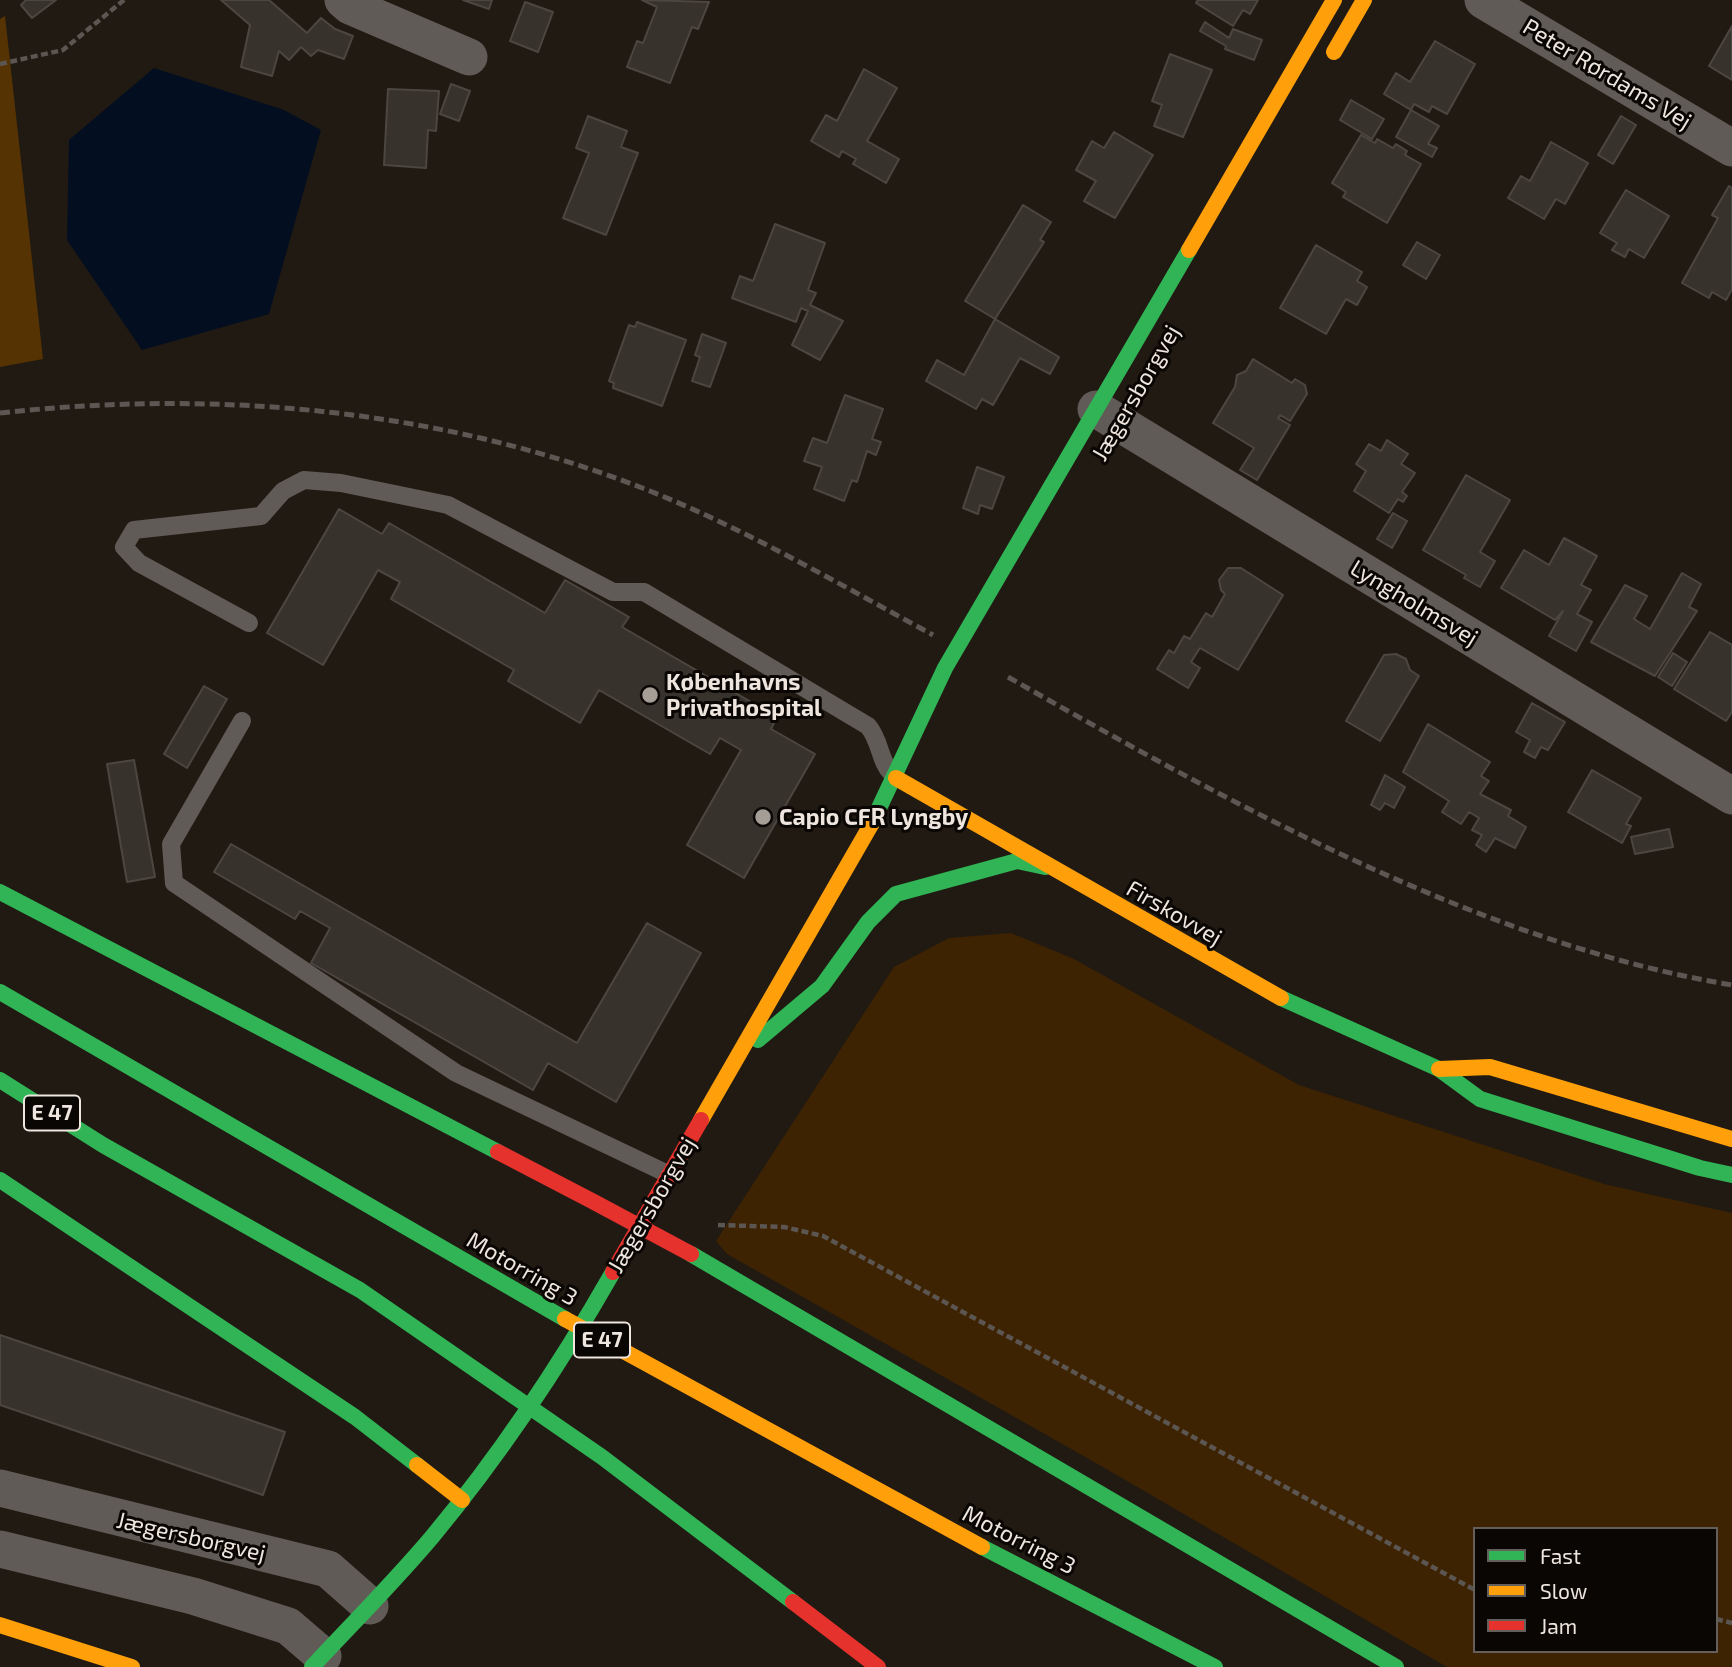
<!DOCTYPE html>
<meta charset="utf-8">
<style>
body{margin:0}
#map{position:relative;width:1732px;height:1667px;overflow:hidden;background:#201a13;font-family:"Exo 2",sans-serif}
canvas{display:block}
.legend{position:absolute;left:1473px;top:1527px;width:245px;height:126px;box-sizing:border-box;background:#0a0603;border:2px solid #655f5b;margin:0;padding:9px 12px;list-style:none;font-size:21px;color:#ede5de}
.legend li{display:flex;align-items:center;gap:14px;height:35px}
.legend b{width:35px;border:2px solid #655f5b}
</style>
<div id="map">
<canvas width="1732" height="1667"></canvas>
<ul class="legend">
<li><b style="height:9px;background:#30b455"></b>Fast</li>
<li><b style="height:9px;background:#ff9f0a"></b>Slow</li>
<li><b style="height:9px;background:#e5322d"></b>Jam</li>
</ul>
</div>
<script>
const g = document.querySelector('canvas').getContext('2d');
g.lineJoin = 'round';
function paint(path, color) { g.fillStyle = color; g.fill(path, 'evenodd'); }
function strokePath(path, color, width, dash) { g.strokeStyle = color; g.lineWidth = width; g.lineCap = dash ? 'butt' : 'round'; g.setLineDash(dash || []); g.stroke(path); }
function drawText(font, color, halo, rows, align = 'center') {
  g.font = font + ' "Exo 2",sans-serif'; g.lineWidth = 6; g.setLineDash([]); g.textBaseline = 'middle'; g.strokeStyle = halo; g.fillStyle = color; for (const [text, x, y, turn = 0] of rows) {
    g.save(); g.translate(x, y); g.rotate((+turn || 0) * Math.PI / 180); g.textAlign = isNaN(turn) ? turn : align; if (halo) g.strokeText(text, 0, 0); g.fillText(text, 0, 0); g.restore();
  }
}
paint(new Path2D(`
 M 1011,933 L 1074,959 L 1299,1085 L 1604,1184 L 1732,1213 L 1732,1667 L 1447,1667 L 1103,1467 L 727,1254 L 716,1241 L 894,967 L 949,938 ZM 1475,1529 L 1716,1529 L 1716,1651 L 1475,1651 Z`), '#3e2303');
paint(new Path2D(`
 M 5,16 L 43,359 L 0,367 L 0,19 Z`), '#563303');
paint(new Path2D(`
 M 154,68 L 284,110 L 321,130 L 269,314 L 142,350 L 67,240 L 69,140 Z`), '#030f20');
const building = new Path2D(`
 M 26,0 L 56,0 L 32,18 L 21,5 Z
 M 221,0 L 269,0 L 307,33 L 321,18 L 335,29 L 353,36 L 344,59 L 318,50 L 311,56 L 301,47 L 289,60 L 279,51 L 272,76 L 241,67 L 250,25 Z
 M 463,0 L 492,0 L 489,9 Z
 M 642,0 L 709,2 L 698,29 L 692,27 L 670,83 L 627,67 L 637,41 L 643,43 L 657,7 Z
 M 1198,0 L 1258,0 L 1250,14 L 1243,10 L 1233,26 L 1196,3 Z
 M 525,2 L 553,12 L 538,52 L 510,41 Z
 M 1205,22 L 1229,38 L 1233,29 L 1262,40 L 1254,60 L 1225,49 L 1226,46 L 1200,31 Z
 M 1732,26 L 1732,80 L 1709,66 Z
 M 1435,41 L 1475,64 L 1447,114 L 1432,106 L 1429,112 L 1414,104 L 1411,110 L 1384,94 L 1396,73 L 1410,82 Z
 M 1170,54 L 1212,70 L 1183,137 L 1154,126 L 1162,105 L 1152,101 Z
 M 864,69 L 897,88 L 867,141 L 899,159 L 886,183 L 853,164 L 856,159 L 842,151 L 839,157 L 811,141 L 826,115 L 837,121 Z
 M 451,84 L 470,91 L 459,121 L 440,114 Z
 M 388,89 L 439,91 L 436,131 L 428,130 L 426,168 L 384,165 Z
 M 1351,100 L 1384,119 L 1372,139 L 1340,120 Z
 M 1411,110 L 1439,126 L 1428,144 L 1437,148 L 1432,157 L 1396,137 Z
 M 588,116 L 627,131 L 621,147 L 638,153 L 606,235 L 563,218 L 589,153 L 576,148 Z
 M 1621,116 L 1636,125 L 1613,164 L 1598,155 Z
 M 1114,132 L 1153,155 L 1115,218 L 1084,201 L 1096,181 L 1076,170 L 1092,141 L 1104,148 Z
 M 1361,135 L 1375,143 L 1377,139 L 1393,148 L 1396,144 L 1407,151 L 1405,155 L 1421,164 L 1387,223 L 1343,197 L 1346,192 L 1332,183 Z
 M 1551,142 L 1588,163 L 1565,204 L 1556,199 L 1544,219 L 1508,198 L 1521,176 L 1530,181 Z
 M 1729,186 L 1732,188 L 1732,289 L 1726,300 L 1712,292 L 1709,298 L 1682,283 L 1718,218 L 1712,215 Z
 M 1626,190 L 1669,216 L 1644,258 L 1629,249 L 1625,257 L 1612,250 L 1617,243 L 1600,233 Z
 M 1023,205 L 1051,222 L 1040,240 L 1044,242 L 995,319 L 965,301 Z
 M 775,224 L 825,243 L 808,290 L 816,293 L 810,305 L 843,321 L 820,360 L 792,345 L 808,311 L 801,308 L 796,322 L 732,298 L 740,276 L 753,281 Z
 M 1417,242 L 1440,255 L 1426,279 L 1403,265 Z
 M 1316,245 L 1362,272 L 1357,281 L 1367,287 L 1357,305 L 1346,299 L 1326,334 L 1280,308 Z
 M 995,319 L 1059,357 L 1050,374 L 1020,358 L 993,405 L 982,399 L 976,409 L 926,381 L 937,360 L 964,375 Z
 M 637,322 L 686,340 L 662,406 L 613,388 L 614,383 L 609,381 L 629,325 L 635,327 Z
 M 702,334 L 726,343 L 710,387 L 692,381 L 700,357 L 695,355 Z
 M 1253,359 L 1292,383 L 1295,379 L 1305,385 L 1307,394 L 1290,421 L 1280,415 L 1278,418 L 1290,425 L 1257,480 L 1240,470 L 1254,448 L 1213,423 L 1235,387 L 1237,375 L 1246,371 Z
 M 845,395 L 883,409 L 872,439 L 881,442 L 876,455 L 867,451 L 857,482 L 852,480 L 844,501 L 814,489 L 822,467 L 804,461 L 813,438 L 827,443 Z
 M 1387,440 L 1408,454 L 1401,464 L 1415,473 L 1402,492 L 1407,496 L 1403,502 L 1398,499 L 1389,513 L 1354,491 L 1366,471 L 1356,464 L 1369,444 L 1381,451 Z
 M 977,467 L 1004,477 L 992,509 L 980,505 L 978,514 L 963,508 Z
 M 1466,475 L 1510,500 L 1480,552 L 1495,561 L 1480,587 L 1464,578 L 1466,575 L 1423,550 Z
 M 339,509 L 382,534 L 389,523 L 545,613 L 565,580 L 629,617 L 622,627 L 777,717 L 771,729 L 815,754 L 744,878 L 687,845 L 741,750 L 720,738 L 710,754 L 599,690 L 580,723 L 508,681 L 514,670 L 391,599 L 400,582 L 378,570 L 323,665 L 267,633 Z
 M 1393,513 L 1407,521 L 1392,548 L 1377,539 Z
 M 1564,538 L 1597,556 L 1581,585 L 1591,590 L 1577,614 L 1592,622 L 1576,651 L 1549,636 L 1563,611 L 1555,620 L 1501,588 L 1524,550 L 1549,565 Z
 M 1228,568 L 1241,568 L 1283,595 L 1238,670 L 1200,648 L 1191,662 L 1200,668 L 1188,688 L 1157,669 L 1169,650 L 1174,653 L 1184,636 L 1190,639 L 1206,613 L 1212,617 L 1225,594 L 1221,590 L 1219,580 Z
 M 1682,573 L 1701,584 L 1689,607 L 1697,611 L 1655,676 L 1591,642 L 1625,585 L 1647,596 L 1634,619 L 1650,629 Z
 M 1710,632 L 1732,645 L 1732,712 L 1726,721 L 1674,689 Z
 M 1673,653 L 1687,662 L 1672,686 L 1658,677 Z
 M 1396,654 L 1406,659 L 1410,670 L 1419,676 L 1380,741 L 1346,721 L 1384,655 Z
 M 204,686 L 227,699 L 187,768 L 164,754 Z
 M 1532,703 L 1565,722 L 1548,750 L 1541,747 L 1535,758 L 1524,752 L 1530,740 L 1516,732 Z
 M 1428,724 L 1490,762 L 1481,776 L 1489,781 L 1480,794 L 1511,810 L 1508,816 L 1526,827 L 1515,848 L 1495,838 L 1486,852 L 1476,845 L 1482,835 L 1472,830 L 1479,818 L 1469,812 L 1461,824 L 1442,812 L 1449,801 L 1403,772 Z
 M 134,760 L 155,877 L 127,882 L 107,764 Z
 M 1592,770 L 1641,798 L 1626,824 L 1631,826 L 1622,843 L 1568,812 Z
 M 1385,775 L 1405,787 L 1394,808 L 1385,803 L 1380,810 L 1371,805 Z
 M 1669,829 L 1673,847 L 1635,854 L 1631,837 Z
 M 231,844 L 577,1043 L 647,923 L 701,953 L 616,1102 L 548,1063 L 533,1090 L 311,963 L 330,928 L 300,911 L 295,919 L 214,872 Z
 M 0,1335 L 285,1432 L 263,1495 L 0,1405 Z`);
paint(building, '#37322c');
strokePath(building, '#4c4641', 2);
strokePath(new Path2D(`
 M 0,64 L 63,50 L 124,0
 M 718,1225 L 784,1227 L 823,1236 L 1475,1590
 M 1716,1619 L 1732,1623`), '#5c5652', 4.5, [7, 3.5]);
strokePath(new Path2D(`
 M 249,623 L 139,563 L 124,547 L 134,530 L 261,516 L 283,491 L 304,480 L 341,483 L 448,505 L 613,592 L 644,592 L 868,726 C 881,741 879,761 892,774
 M 242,721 L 171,844 L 174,883 L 456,1073 L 670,1175`), '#605b56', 18);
strokePath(new Path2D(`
 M 343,0 L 350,6 L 469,57
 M 1483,0 L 1732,148
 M 1096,409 L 1732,796
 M 0,1488 L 328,1569 L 370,1606
 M 0,1549 L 193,1596 L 288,1626 L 323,1656`), '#605b56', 37);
strokePath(new Path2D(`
 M 872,823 L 945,668 L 1189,250
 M 0,892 L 498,1152
 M 0,992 L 565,1319
 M 1281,998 L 1439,1069 L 1480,1099 L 1700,1168 L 1732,1175
 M 758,1040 L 822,986 L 868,922 L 896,894 L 1017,861 L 1045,867
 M 0,1080 L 103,1145 L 360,1290 L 602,1457 L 793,1602
 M 0,1180 L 355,1417 L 417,1465
 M 691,1254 L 1396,1667
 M 982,1547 L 1215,1667
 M 312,1667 C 352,1624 394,1582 432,1537 C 500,1455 560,1365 613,1272`), '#30b455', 16);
strokePath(new Path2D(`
 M 1334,52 L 1364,0
 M 1189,250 L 1334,0
 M 896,778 L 1281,998
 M 1439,1069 L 1490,1067 L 1732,1139
 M 701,1120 L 872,823
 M 565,1319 L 982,1547
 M 417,1465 L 462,1500
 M 0,1625 L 132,1667`), '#ff9f0a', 16);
strokePath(new Path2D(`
 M 498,1152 L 594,1202
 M 594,1202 L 691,1254
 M 613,1272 L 701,1120
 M 793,1602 L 878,1667`), '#e5322d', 16);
strokePath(new Path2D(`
 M 0,413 C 219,389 444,409 650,491 C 747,530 841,585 933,635
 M 1008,677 C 1226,801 1482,944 1732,985`), '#5c5752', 5, [10, 5]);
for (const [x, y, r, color] of [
 [650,695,9,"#a59e97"],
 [763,817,9,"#a59e97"]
]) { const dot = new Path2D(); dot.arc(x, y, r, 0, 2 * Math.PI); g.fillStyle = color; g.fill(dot); strokePath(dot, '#0a0603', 2.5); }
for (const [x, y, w] of [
 [52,1113,56],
 [602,1340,56]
]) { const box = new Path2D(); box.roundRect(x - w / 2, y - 17.5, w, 35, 5); g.fillStyle = '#0a0603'; g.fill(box); strokePath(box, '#ede5de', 2); }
drawText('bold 21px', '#ede5de', null, [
 ["E 47",52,1113],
 ["E 47",602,1340]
]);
drawText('23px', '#ede5de', '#0a0603', [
 ["Peter Rørdams Vej",1607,74,31],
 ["Jægersborgvej",1136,393,-60],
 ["Lyngholmsvej",1414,603,31],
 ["Firskovvej",1174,913,30],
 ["Jægersborgvej",652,1205,-60],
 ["Motorring 3",522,1269,30],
 ["Jægersborgvej",191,1537,13],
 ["Motorring 3",1019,1540,27]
]);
drawText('bold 23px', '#ede5de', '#0a0603', [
 ["Københavns",666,682],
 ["Privathospital",666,708],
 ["Capio CFR Lyngby",779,817]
], 'left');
</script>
